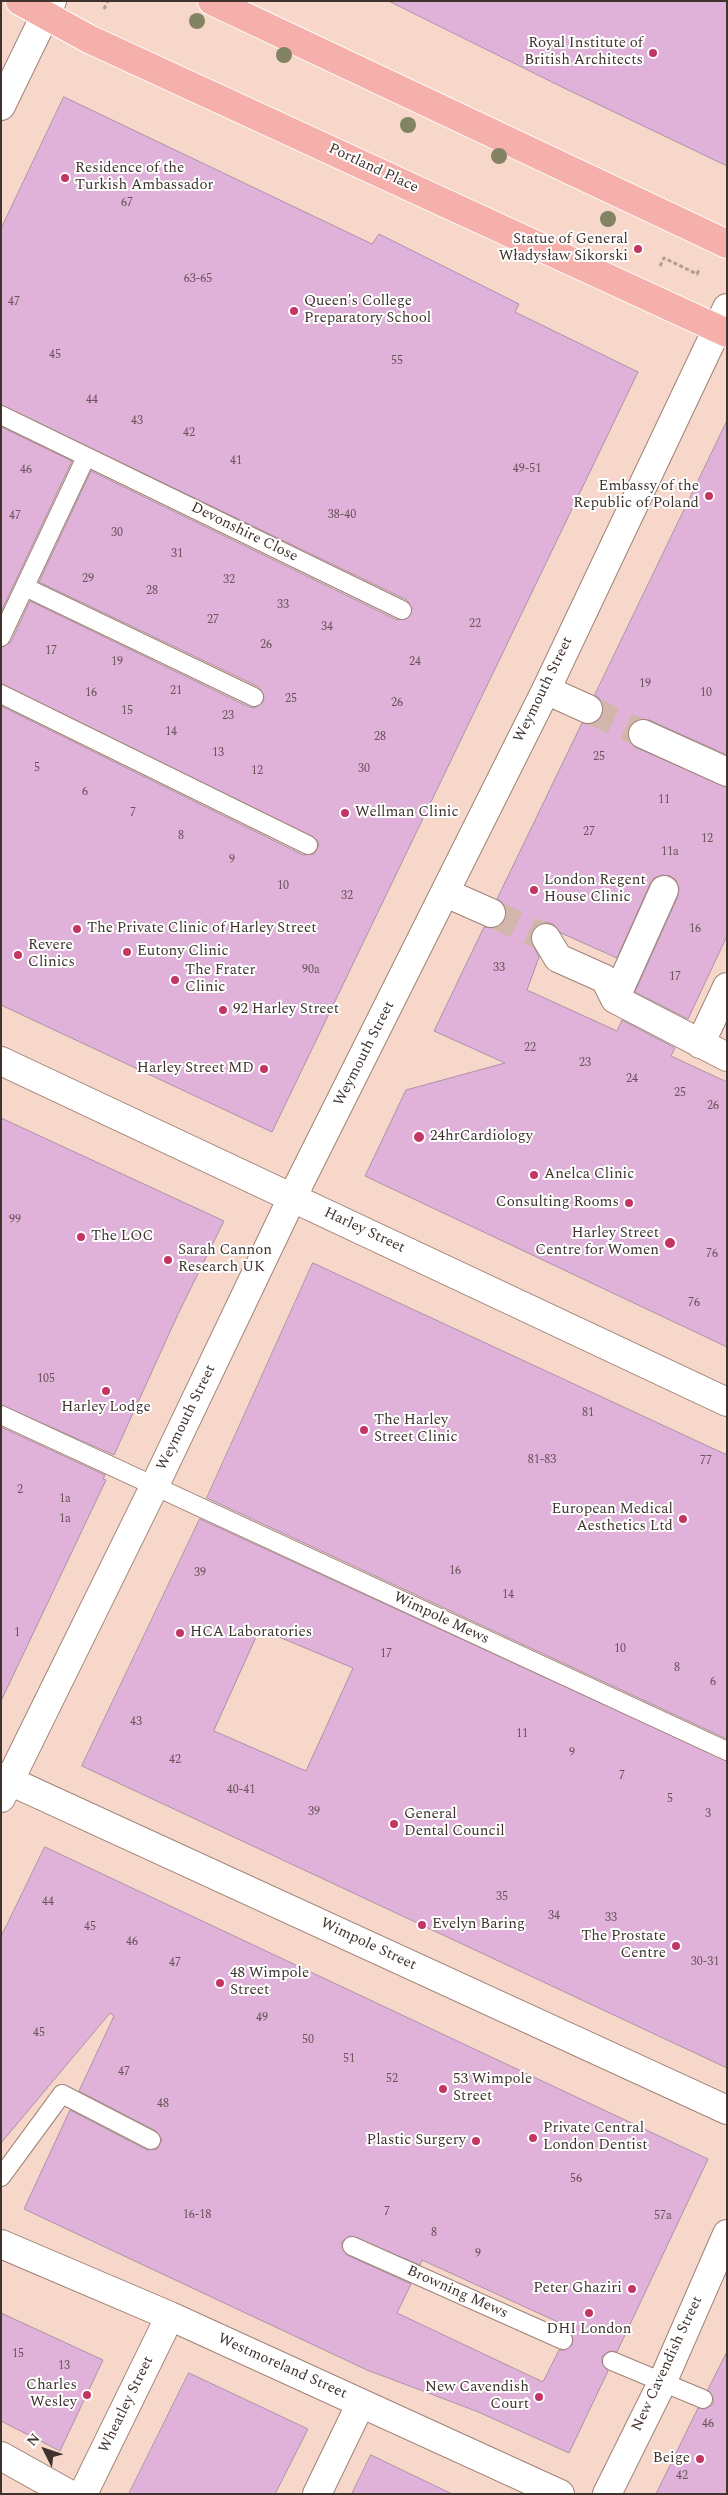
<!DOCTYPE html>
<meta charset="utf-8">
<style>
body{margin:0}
#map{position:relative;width:728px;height:2495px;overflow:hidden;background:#f7d7ca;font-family:Spectral,serif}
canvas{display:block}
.frame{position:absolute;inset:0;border:2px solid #40332e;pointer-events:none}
.north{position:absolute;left:20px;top:2425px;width:50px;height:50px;-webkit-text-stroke:4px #fff;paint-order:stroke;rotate:311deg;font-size:14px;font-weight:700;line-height:20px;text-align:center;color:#40332e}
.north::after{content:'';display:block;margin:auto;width:18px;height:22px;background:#40332e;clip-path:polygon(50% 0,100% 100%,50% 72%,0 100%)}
</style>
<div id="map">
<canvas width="728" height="2495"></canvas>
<div class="frame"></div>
<div class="north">N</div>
</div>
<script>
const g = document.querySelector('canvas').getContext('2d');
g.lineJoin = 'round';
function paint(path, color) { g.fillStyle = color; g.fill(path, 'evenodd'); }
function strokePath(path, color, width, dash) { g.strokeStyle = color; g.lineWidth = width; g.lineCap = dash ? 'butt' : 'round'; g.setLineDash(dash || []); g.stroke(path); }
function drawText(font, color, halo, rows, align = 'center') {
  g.font = font + ' Spectral,serif'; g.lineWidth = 4; g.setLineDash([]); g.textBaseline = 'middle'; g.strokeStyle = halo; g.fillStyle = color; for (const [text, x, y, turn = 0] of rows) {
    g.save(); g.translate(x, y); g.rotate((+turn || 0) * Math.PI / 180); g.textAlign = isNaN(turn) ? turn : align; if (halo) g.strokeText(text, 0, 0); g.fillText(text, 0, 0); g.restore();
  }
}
const building = new Path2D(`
 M 389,1 L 727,1 L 727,166 L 562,87 Z
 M 64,97 L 372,244 L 379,234 L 519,304 L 515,312 L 638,372 L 272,1132 L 1,1005 L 1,706 L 303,855 L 314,854 L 319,845 L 317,840 L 1,684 L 1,648 L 11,642 L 30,601 L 249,707 L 255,708 L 263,702 L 264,696 L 259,687 L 39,582 L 91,471 L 397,620 L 408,618 L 412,609 L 407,600 L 1,405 L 1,229 Z
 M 727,421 L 727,755 L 649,720 L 641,719 L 634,722 L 629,728 L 627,735 L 630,743 L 637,748 L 727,787 L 727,936 L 688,1019 L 635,992 L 678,896 L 679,888 L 676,880 L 670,876 L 662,875 L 654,878 L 650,884 L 617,958 L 561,933 L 553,924 L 545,922 L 538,925 L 532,931 L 530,939 L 539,957 L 527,990 L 617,1031 L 622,1020 L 675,1048 L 671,1056 L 727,1082 L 727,1347 L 365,1176 L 406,1090 L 505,1063 L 434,1031 L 484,927 L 493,928 L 501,925 L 505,920 L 506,911 L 503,903 L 497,899 L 582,723 L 590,724 L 597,721 L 602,716 L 603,707 L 601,700 L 595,695 Z
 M 1,427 L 72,461 L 1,612 Z
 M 1,1118 L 224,1221 L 179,1312 L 114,1455 L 1,1405 Z
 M 313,1263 L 727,1455 L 727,1739 L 207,1498 Z
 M 1,1427 L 105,1475 L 103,1479 L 106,1480 L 1,1701 Z
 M 200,1519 L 727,1761 L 727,2068 L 82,1766 ZM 260,1629 L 353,1668 L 306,1771 L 214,1731 Z
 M 45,1847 L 708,2159 L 617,2352 L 610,2351 L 602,2356 L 602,2363 L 608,2371 L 569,2453 L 476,2411 L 367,2370 L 24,2209 L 70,2110 L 147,2150 L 157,2149 L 162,2140 L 156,2131 L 79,2091 L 114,2016 L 110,2013 L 1,2143 L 1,1937 ZM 350,2236 L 420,2265 L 422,2260 L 569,2327 L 568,2331 L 573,2338 L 572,2345 L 565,2350 L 559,2350 L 543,2382 L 397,2313 L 411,2284 L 347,2255 L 342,2248 L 342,2242 Z
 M 1,2313 L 103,2360 L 60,2451 L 1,2421 Z
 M 727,2352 L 727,2494 L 656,2494 L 698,2408 L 705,2409 L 713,2404 L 713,2397 L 708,2390 Z
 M 189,2373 L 308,2429 L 275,2494 L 129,2494 Z
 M 371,2455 L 452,2494 L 352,2494 Z`);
paint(building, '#e0b2d9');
strokePath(building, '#aa92a7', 1);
strokePath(new Path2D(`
 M 588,709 L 643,734
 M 491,913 L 546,938`), '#d2b6ab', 28, [28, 14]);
const lane = new Path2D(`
 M 1,415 L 402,610
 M 25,587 L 254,697
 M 1,637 L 86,457
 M 1,694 L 308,845
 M 1,1415 L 727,1751
 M 1,2177 L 62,2094 L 151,2140
 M 352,2246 L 563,2340
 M 612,2361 L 703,2399`);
const street = new Path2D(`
 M 1,106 L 52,1
 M 546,690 L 588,709
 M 643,734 L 727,772
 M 446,893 L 491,913
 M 546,938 L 558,958 L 605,979 L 615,999 L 727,1057
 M 615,999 L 664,890
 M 700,1044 L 727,987
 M 1,2244 L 170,2316 L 560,2494
 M 1,2456 L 69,2494
 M 83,2494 L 170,2316
 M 317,2494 L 361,2403`);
const secondary = new Path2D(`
 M 1,1061 L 727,1402
 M 1,1777 L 727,2110
 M 1,1798 L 154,1487 L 292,1198 L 546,690 L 727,308
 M 607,2494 L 662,2383 L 727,2234`);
const primary = new Path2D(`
 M 20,1 L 89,39 L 727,333
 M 212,1 L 727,244`);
strokePath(lane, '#9f8276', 20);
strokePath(street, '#9f8276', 30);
strokePath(secondary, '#9f8276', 30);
strokePath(primary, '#fff', 30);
strokePath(new Path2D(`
 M 104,9 L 108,1
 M 660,266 L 664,258 L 697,274 L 700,268`), '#b59c92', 3, [4, 2.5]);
strokePath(lane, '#fff', 18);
strokePath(street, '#fff', 28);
strokePath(secondary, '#fff', 28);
strokePath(primary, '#f5b0ac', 28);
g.fillStyle = '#828362';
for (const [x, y] of [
 [197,21],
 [284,55],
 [408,125],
 [499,156],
 [608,219]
]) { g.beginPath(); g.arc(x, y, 8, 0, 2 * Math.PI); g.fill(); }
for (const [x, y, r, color] of [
 [653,53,5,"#c33563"],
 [65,178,5,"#c33563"],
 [638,249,5,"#c33563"],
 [294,311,5,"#c33563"],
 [709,496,5,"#c33563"],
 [345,813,5,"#c33563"],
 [534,890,5,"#c33563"],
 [77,929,5,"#c33563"],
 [127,952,5,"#c33563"],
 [18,955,5,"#c33563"],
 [175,980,5,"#c33563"],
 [223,1010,5,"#c33563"],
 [264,1069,5,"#c33563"],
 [419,1137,6,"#c33563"],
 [534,1175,5,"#c33563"],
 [629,1203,5,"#c33563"],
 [81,1237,5,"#c33563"],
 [670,1243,6,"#c33563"],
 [168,1260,5,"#c33563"],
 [106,1391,5,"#c33563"],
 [364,1430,5,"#c33563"],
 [683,1519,5,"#c33563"],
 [180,1633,5,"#c33563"],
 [394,1824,5,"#c33563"],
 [422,1925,5,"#c33563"],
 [676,1946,5,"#c33563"],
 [220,1983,5,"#c33563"],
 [443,2089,5,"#c33563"],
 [533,2138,5,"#c33563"],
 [476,2141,5,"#c33563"],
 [632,2289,5,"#c33563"],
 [589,2313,5,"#c33563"],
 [87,2395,5,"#c33563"],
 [539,2397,5,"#c33563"],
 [700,2459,5,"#c33563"]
]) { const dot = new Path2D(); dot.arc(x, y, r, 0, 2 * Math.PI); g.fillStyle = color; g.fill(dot); strokePath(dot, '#fff', 2); }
drawText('12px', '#685359', null, [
 ["67",127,204],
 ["63-65",198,280],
 ["47",14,303],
 ["45",55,356],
 ["55",397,362],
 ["44",92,401],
 ["43",137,422],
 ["42",189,434],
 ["41",236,462],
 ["49-51",527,470],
 ["46",26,471],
 ["38-40",342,516],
 ["47",15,517],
 ["30",117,534],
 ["31",177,555],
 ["29",88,580],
 ["32",229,581],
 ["28",152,592],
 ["33",283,606],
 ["27",213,621],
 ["22",475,625],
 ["34",327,628],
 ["26",266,646],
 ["17",51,652],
 ["19",117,663],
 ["24",415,663],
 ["19",645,685],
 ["21",176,692],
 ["16",91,694],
 ["10",706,694],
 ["25",291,700],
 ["26",397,704],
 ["15",127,712],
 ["23",228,717],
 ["14",171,733],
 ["28",380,738],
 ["13",218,754],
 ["25",599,758],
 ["5",37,769],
 ["30",364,770],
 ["12",257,772],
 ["6",85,793],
 ["11",664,801],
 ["7",133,814],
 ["27",589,833],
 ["8",181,837],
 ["12",707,840],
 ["11a",670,853],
 ["9",232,861],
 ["10",283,887],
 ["32",347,897],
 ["16",695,930],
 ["33",499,969],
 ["90a",311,971],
 ["17",675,978],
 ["22",530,1049],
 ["23",585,1064],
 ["24",632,1080],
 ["25",680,1094],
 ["26",713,1107],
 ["99",15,1221],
 ["76",712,1255],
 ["76",694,1304],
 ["105",46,1380],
 ["81",588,1414],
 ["81-83",542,1461],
 ["77",706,1462],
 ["2",20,1491],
 ["1a",65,1500],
 ["1a",65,1520],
 ["16",455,1572],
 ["39",200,1574],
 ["14",508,1596],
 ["1",17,1634],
 ["10",620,1650],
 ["17",386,1655],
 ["8",677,1669],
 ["6",713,1683],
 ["43",136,1723],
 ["11",522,1735],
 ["9",572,1754],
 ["42",175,1761],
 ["7",622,1777],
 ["40-41",241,1791],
 ["5",670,1800],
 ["39",314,1813],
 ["3",708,1815],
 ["35",502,1898],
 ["44",48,1903],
 ["34",554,1917],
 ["33",611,1919],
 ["45",90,1928],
 ["46",132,1943],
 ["30-31",705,1963],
 ["47",175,1964],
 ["49",262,2019],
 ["45",39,2034],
 ["50",308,2041],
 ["51",349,2060],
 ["47",124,2073],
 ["52",392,2080],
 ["48",163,2105],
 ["56",576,2180],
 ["7",387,2213],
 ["16-18",197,2216],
 ["57a",663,2217],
 ["8",434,2234],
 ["9",478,2255],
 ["15",18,2355],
 ["13",64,2367],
 ["46",708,2425],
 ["42",682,2477]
]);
drawText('15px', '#40332e', '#fff', [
 ["Royal Institute of",643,44,"right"],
 ["British Architects",643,61,"right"],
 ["Residence of the",75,169],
 ["Turkish Ambassador",75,186],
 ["Statue of General",628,240,"right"],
 ["Władysław Sikorski",628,257,"right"],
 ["Queen's College",304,302],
 ["Preparatory School",304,319],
 ["Embassy of the",699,487,"right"],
 ["Republic of Poland",699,504,"right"],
 ["Wellman Clinic",355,813],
 ["London Regent",544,881],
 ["House Clinic",544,898],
 ["The Private Clinic of Harley Street",87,929],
 ["Revere",28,946],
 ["Clinics",28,963],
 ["Eutony Clinic",137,952],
 ["The Frater",185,971],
 ["Clinic",185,988],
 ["92 Harley Street",233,1010],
 ["Harley Street MD",254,1069,"right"],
 ["24hrCardiology",430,1137],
 ["Anelca Clinic",544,1175],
 ["Consulting Rooms",619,1203,"right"],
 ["Harley Street",659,1234,"right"],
 ["Centre for Women",659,1251,"right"],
 ["The LOC",91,1237],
 ["Sarah Cannon",178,1251],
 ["Research UK",178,1268],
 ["Harley Lodge",106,1408,"center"],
 ["The Harley",374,1421],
 ["Street Clinic",374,1438],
 ["European Medical",673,1510,"right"],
 ["Aesthetics Ltd",673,1527,"right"],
 ["HCA Laboratories",190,1633],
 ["General",404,1815],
 ["Dental Council",404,1832],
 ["Evelyn Baring",432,1925],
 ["The Prostate",666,1937,"right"],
 ["Centre",666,1954,"right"],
 ["48 Wimpole",230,1974],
 ["Street",230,1991],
 ["53 Wimpole",453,2080],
 ["Street",453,2097],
 ["Private Central",543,2129],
 ["London Dentist",543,2146],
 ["Plastic Surgery",466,2141,"right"],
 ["Peter Ghaziri",622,2289,"right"],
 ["DHI London",589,2330,"center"],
 ["Charles",77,2386,"right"],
 ["Wesley",77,2403,"right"],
 ["New Cavendish",529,2388,"right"],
 ["Court",529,2405,"right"],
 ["Beige",690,2459,"right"]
], 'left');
drawText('15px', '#40332e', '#fff', [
 ["Portland Place",373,169,25],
 ["Devonshire Close",244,533,26],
 ["Weymouth Street",544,690,-64],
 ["Weymouth Street",365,1054,-63],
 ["Harley Street",364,1231,25],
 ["Weymouth Street",187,1418,-64],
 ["Wimpole Mews",441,1619,25],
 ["Wimpole Street",368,1945,25],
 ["Browning Mews",457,2293,24],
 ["New Cavendish Street",668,2364,-65],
 ["Westmoreland Street",282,2367,24],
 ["Wheatley Street",127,2405,-64]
]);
</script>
